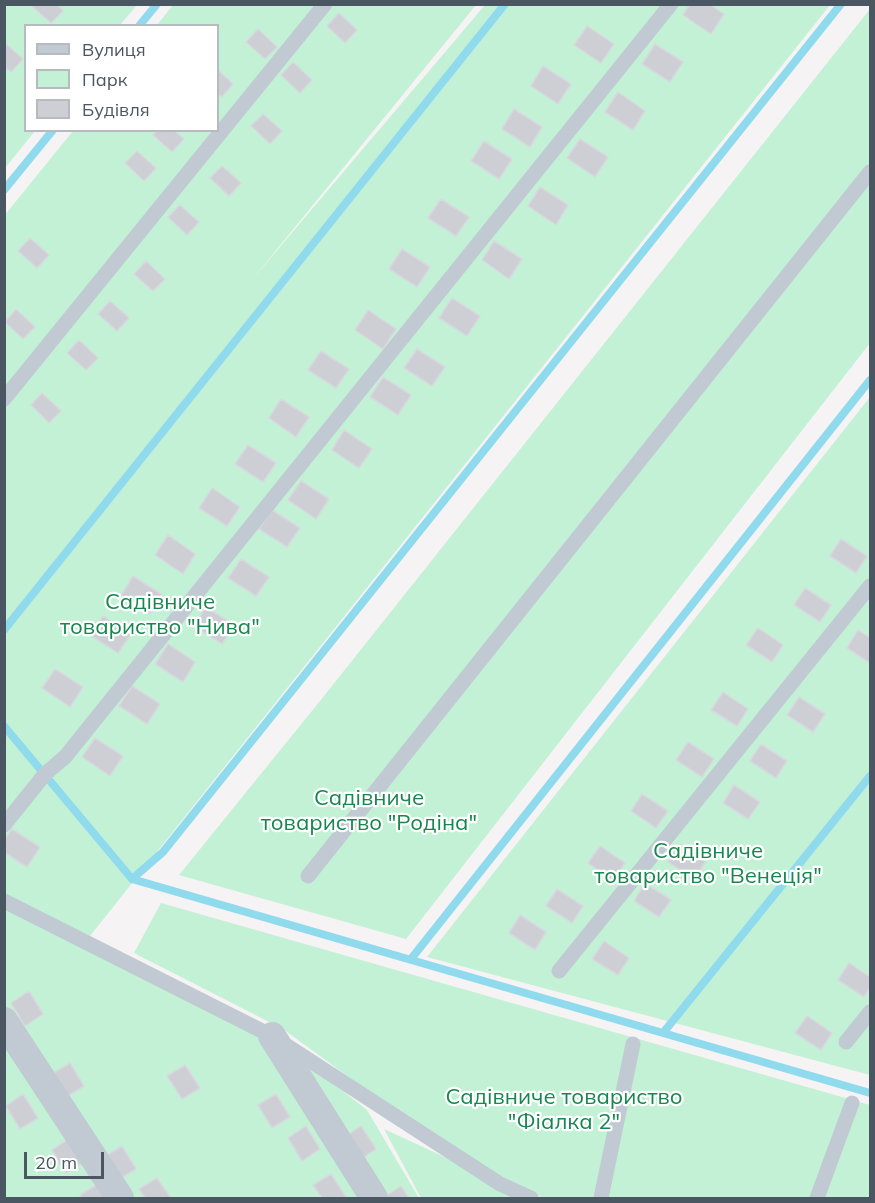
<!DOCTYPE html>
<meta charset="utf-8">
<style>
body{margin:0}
#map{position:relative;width:875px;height:1203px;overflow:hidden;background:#f5f3f3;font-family:Mulish,sans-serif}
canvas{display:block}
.frame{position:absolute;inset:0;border:6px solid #4a5661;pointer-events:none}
.legend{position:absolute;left:24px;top:24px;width:195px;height:108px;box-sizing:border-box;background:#fff;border:2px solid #b7bbc0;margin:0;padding:8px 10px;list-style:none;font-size:18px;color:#4a5661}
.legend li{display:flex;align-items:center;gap:12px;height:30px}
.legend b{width:30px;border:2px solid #b7bbc0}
.scale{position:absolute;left:24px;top:1152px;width:80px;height:27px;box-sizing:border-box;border:3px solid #4a5661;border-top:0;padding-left:8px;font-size:18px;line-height:21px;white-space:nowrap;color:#4a5661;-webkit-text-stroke:4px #fff;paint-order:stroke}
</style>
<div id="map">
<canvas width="875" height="1203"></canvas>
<div class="frame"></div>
<ul class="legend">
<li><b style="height:8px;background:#c1cad2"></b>Вулиця</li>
<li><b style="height:16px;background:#c3f1d5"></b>Парк</li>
<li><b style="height:16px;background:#cdcfd5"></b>Будівля</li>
</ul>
<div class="scale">20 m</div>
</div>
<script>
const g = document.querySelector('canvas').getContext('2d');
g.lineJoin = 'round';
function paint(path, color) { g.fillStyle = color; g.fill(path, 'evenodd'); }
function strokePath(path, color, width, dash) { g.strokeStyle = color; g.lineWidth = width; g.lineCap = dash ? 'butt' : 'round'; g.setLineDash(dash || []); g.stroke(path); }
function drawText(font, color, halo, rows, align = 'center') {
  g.font = font + ' Mulish,sans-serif'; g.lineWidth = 4.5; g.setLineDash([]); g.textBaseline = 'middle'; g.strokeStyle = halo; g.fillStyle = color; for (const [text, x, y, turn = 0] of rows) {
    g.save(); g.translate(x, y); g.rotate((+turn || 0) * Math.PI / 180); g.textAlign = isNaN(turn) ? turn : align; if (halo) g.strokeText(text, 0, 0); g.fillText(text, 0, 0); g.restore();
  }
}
paint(new Path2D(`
 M 5,5 L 137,5 L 120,25 L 26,26 L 26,130 L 35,131 L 5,168 Z
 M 173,5 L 476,5 L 251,281 L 485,5 L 830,5 L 90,936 L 5,897 L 4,216 L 73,131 L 218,130 L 218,26 L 157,25 Z
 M 870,9 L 870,343 L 406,939 L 179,875 L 320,701 Z
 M 870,397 L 870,1075 L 427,957 Z
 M 4,901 L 272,1036 L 367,1110 L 419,1198 L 5,1198 Z
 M 161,903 L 870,1105 L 870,1198 L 543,1198 L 458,1157 L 283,1029 L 134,953 Z
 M 384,1129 L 533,1198 L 421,1198 Z`), '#c3f1d5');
strokePath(new Path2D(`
 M 139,26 L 157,4
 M 4,190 L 53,130
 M 4,630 L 505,4
 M 4,726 L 132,879 L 870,1093
 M 132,879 L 163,852 L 841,4
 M 411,959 L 870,380
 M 663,1033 L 870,776`), '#90daee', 8);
const building = new Path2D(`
 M 33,4 L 57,4 L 63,11 L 51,23 L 32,6 Z
 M 690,4 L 709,4 L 724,14 L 711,34 L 683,15 Z
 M 339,13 L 357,30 L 345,43 L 327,26 Z
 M 587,26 L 614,44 L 601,63 L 574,45 Z
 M 258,29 L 277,47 L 265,59 L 246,42 Z
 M 4,42 L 23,59 L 11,72 L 4,66 Z
 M 655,44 L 683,62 L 670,82 L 642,64 Z
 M 293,62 L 312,80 L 300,93 L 281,75 Z
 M 543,66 L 571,84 L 558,104 L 531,86 Z
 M 218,70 L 233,84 L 222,97 L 218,94 Z
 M 618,92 L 645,111 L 633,130 L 605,112 Z
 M 514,109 L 542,127 L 530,147 L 502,129 Z
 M 263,114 L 282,131 L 270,144 L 251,126 Z
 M 157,130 L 174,130 L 184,139 L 172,152 L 153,135 Z
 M 580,139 L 608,157 L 595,177 L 567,158 Z
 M 484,141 L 512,159 L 499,179 L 471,161 Z
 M 137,151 L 156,168 L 144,181 L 125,163 Z
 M 222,166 L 241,183 L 229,196 L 210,178 Z
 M 540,187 L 568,205 L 556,225 L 528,206 Z
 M 441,199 L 469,217 L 456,236 L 428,218 Z
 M 180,205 L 199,222 L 187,235 L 168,217 Z
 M 30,238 L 49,255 L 37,268 L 18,251 Z
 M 494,241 L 522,259 L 509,279 L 482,260 Z
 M 402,249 L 430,267 L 417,287 L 389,269 Z
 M 146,261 L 165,279 L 153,291 L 134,274 Z
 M 452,298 L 480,316 L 467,336 L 439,318 Z
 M 110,301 L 129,318 L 117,331 L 98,314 Z
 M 16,309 L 35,327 L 23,339 L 5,322 Z
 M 368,310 L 396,329 L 383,349 L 355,330 Z
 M 79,340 L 98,358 L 86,370 L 67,353 Z
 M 417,349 L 445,367 L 432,386 L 404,368 Z
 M 321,351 L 349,369 L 336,388 L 308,370 Z
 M 383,377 L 411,395 L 398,415 L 370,397 Z
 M 42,393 L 61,411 L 49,423 L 31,405 Z
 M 281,399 L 309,417 L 296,437 L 269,418 Z
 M 344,430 L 372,449 L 359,468 L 332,450 Z
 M 248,445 L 276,463 L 263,482 L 235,464 Z
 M 301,481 L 329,499 L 316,519 L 288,500 Z
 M 212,488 L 240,507 L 227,526 L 199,508 Z
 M 272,510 L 300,528 L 287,547 L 259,529 Z
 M 168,535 L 195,554 L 183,574 L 155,555 Z
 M 841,539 L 867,556 L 856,573 L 830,556 Z
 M 241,559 L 269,577 L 256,596 L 228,578 Z
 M 133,576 L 161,594 L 149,614 L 121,596 Z
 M 805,588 L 831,605 L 820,622 L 794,605 Z
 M 206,607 L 234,625 L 222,644 L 194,626 Z
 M 103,616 L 131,634 L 118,653 L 90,635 Z
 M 758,628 L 783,645 L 772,662 L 746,645 Z
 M 858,630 L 870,638 L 870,663 L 847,648 Z
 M 168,644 L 195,662 L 183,682 L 155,664 Z
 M 55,669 L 83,687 L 70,707 L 42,688 Z
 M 132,686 L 160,704 L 147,724 L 119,706 Z
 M 723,692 L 748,709 L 737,726 L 711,710 Z
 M 799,697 L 825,714 L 813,732 L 787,715 Z
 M 95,738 L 123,756 L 110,776 L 82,757 Z
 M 688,742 L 714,759 L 702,777 L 676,760 Z
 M 761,744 L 787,761 L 776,778 L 750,761 Z
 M 734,785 L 760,802 L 748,819 L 723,803 Z
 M 642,794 L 668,811 L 656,828 L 631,811 Z
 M 12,829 L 40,847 L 27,867 L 4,852 L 4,840 Z
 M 680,844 L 706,861 L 694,879 L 668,862 Z
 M 600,846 L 625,863 L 614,881 L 588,863 Z
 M 645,883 L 671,900 L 659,917 L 634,901 Z
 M 557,889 L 583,906 L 572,923 L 546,906 Z
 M 520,915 L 546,932 L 535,950 L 509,933 Z
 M 604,941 L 629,958 L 618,975 L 592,959 Z
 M 849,963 L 870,977 L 870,987 L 864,997 L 838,980 Z
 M 29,991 L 43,1014 L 25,1026 L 11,1003 Z
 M 807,1016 L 832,1033 L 821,1050 L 795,1033 Z
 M 70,1063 L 84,1086 L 66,1097 L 52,1074 Z
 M 185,1065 L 200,1088 L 182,1099 L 167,1076 Z
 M 23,1094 L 38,1118 L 20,1129 L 6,1106 Z
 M 276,1094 L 290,1117 L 272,1128 L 258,1105 Z
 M 306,1126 L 320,1149 L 302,1161 L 288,1138 Z
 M 361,1126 L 376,1149 L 358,1161 L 343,1138 Z
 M 70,1138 L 84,1162 L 66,1173 L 52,1150 Z
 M 122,1146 L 136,1169 L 118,1180 L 104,1157 Z
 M 331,1174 L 346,1197 L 343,1198 L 322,1198 L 313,1185 Z
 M 157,1178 L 171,1198 L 145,1198 L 139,1189 Z
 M 98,1184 L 107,1198 L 82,1198 L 80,1195 Z
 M 401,1186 L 409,1198 L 383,1198 Z`);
paint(building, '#cdcfd5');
strokePath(building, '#d7d9de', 1.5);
strokePath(new Path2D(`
 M 4,399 L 325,4
 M 4,825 L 45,774 L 65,757 L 671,4
 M 308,876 L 870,172
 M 4,901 L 272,1036 L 500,1184 L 531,1198
 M 559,971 L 870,586
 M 846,1042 L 870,1012
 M 601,1198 L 633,1044
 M 817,1198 L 852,1103`), '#c1cad2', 15);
strokePath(new Path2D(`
 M 4,1021 L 120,1198
 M 272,1036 L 374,1198`), '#c1cad2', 28);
drawText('22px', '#17864f', '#fff', [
 ["Садівниче",160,602],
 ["товариство \"Нива\"",160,627],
 ["Садівниче",369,798],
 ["товариство \"Родіна\"",369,823],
 ["Садівниче",708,851],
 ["товариство \"Венеція\"",708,876],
 ["Садівниче товариство",564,1097],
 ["\"Фіалка 2\"",564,1122]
]);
</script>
